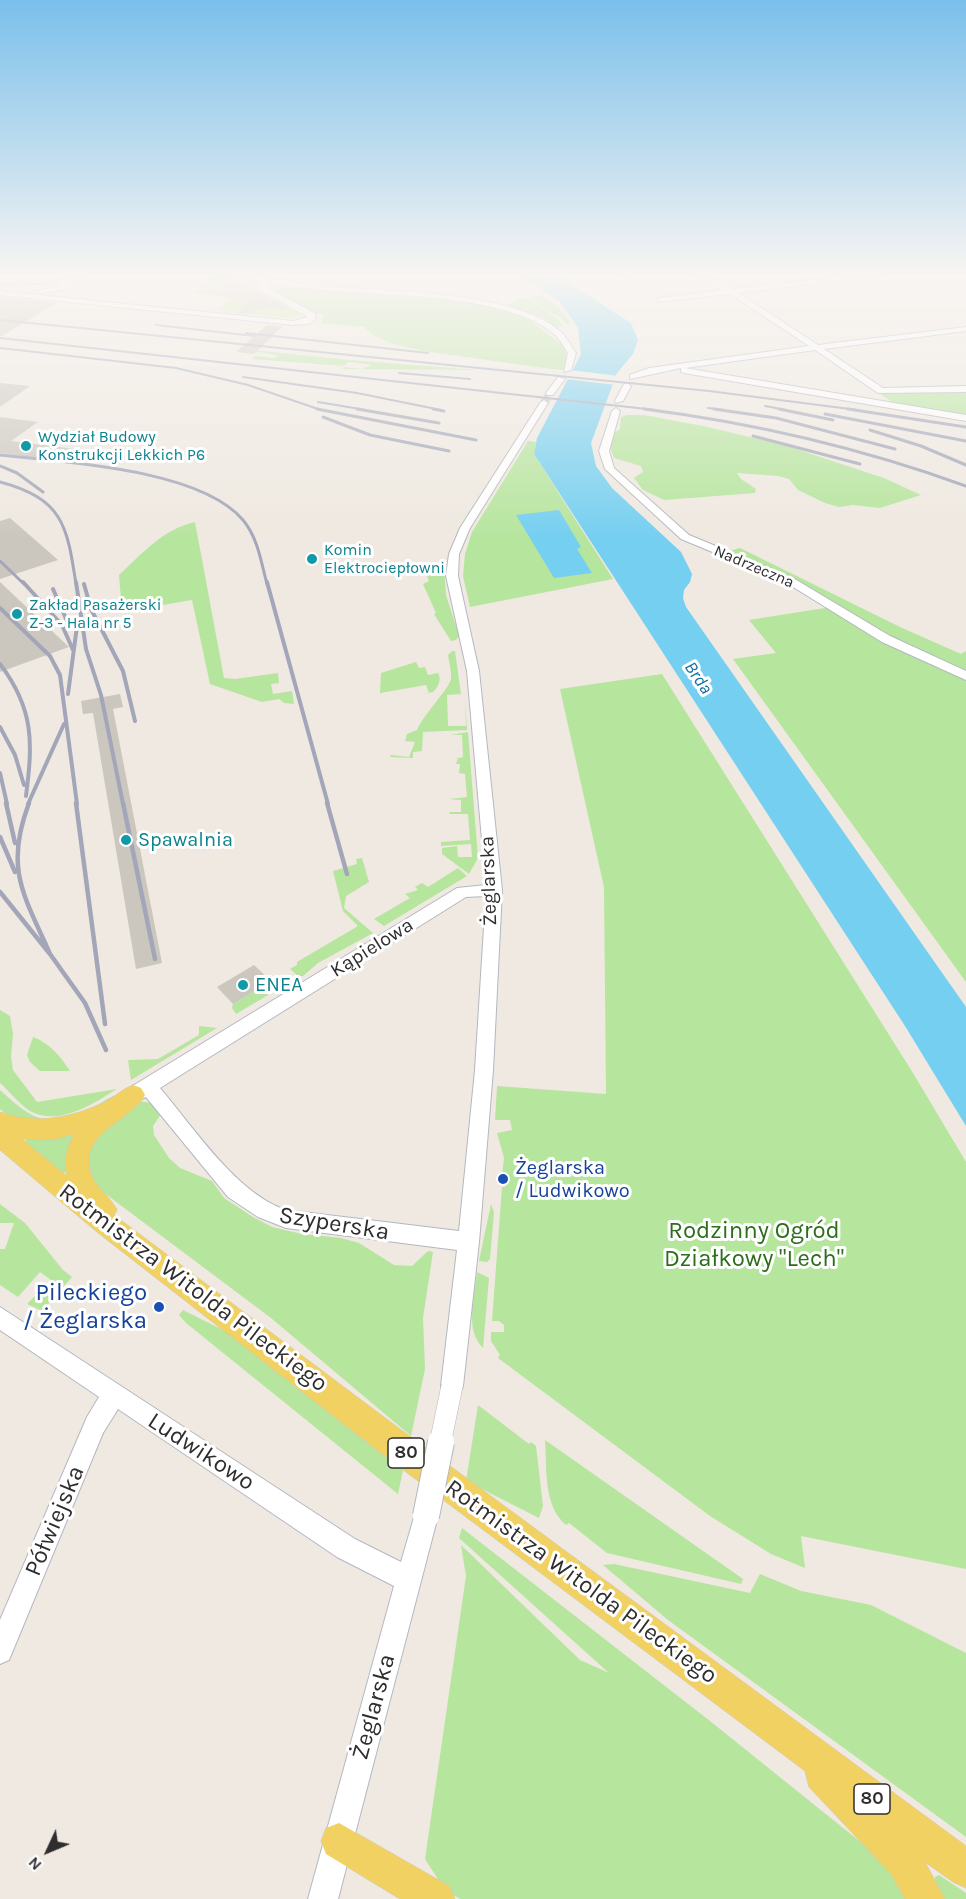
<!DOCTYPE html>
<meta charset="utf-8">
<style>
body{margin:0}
#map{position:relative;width:966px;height:1899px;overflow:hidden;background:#efe9e1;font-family:Karla,sans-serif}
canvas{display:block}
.north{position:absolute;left:18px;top:1821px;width:60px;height:60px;-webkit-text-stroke:4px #fff;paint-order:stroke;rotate:226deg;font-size:16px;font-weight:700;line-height:24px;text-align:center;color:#2e2e2e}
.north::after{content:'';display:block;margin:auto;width:21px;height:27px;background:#2e2e2e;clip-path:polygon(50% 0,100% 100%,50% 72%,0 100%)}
</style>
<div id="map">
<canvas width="966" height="1899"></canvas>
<div class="north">N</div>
</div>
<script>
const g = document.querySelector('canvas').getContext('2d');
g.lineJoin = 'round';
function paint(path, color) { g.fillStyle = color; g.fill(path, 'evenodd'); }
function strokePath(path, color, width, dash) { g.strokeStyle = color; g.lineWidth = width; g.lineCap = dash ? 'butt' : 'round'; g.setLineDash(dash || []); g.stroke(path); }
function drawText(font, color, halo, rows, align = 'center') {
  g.font = font + ' Karla,sans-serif'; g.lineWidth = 6; g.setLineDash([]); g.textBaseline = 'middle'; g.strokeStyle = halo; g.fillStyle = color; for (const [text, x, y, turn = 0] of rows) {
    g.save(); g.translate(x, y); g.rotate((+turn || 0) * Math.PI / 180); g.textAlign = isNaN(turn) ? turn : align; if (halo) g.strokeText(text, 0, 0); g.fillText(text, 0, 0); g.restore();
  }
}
paint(new Path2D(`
 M 283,287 L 463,302 L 493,307 L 528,319 L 565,347 L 567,364 L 563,370 L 551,369 L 423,351 L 390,343 L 373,335 L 364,327 L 321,323 L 324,314 L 313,313 L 274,293 Z
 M 542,295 L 557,306 L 571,322 L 567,325 L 559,317 L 545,310 L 531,297 Z
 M 523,298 L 532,299 C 542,312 557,315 563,326 L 556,328 L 542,317 L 506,305 Z
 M 232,348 L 350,360 L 477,370 L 342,369 L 344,367 L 362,369 L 372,365 L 349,362 L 344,366 L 252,359 L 255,356 L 274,358 L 278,355 Z
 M 966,392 L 966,418 L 896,405 L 879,393 Z
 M 627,415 L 644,415 L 703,426 L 784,445 L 884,478 L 921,495 L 880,508 L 853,505 L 839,507 L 825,503 L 798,490 L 789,479 L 778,476 L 737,473 L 741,479 L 756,489 L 755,493 L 664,500 L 643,490 L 634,478 L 643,472 L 641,466 L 614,458 L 611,450 L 611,435 L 620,429 L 621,417 Z
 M 528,441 L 536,442 L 534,454 L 613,579 L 470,607 L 463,576 L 465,554 L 472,532 Z
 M 195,522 L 224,678 L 235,679 L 278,673 L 279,683 L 271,684 L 273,694 L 292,691 L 294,704 L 284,703 L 279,699 L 262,702 L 210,684 L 192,600 L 122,612 L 119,575 C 143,553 163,529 195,522 Z
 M 740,548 L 900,627 L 961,654 L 966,651 L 966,982 L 733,659 L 776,653 L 749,620 L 831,607 L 788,581 L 722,553 Z
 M 434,563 L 444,567 L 446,595 L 459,636 L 456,640 L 451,641 L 434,614 L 436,613 L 423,584 L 429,581 L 423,565 Z
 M 452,651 L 455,651 L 461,694 L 447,695 L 448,726 L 466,726 L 465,698 L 467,730 L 423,732 L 422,751 L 413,752 L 413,758 L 391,757 L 390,755 L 409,757 L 415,742 L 405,741 L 407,734 L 417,730 C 423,715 449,689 451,679 C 452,672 449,663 448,655 Z
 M 416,662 L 419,668 L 425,667 L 428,675 L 438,673 C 442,680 438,687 433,692 L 419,694 L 429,693 L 426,685 L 380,693 L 381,673 Z
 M 662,674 L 913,1073 L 966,1162 L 966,1569 L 801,1536 L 805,1568 L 771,1554 L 710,1516 L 498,1358 L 500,1355 L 491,1341 L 491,1332 L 504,1332 L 504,1325 L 499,1321 L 492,1321 L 502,1187 L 505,1187 L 506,1176 L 502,1176 L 504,1158 L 497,1133 L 512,1130 L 510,1120 L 495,1120 L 497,1086 L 606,1094 L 604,887 L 560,689 Z
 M 468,732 L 478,858 L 469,874 L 442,854 L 442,848 L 457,846 L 458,857 L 472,857 L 471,844 L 441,846 L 441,842 L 470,840 L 468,814 L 450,814 L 449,812 L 461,812 L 461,800 L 449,799 L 467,797 L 465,774 L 459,773 L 460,764 L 456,764 L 458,759 L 454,759 L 463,757 L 462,735 L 450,735 Z
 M 362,858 L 369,882 L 346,896 L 344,908 L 373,933 L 318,963 L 303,976 L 298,976 L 290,969 L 297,965 L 297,962 L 358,926 L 343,911 L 333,871 L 357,864 L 356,859 Z
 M 458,868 L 467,876 L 384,926 L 374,919 L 410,898 L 405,894 L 418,890 L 415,887 L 422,883 L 428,887 Z
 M 261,987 L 268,995 L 236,1014 L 232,1008 L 233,1004 Z
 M 0,1010 L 10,1016 L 13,1034 L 11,1056 L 13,1070 L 37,1102 L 117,1089 C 94,1103 61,1126 32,1112 C 21,1106 10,1092 0,1083 Z
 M 199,1026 L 217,1028 L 131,1080 L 128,1060 L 158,1059 L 199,1035 Z
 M 33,1037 C 51,1044 60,1056 70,1071 L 40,1071 L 30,1062 L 27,1055 Z
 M 0,1090 C 33,1120 45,1129 90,1109 C 98,1106 106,1098 114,1096 L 112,1099 L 65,1123 L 9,1117 L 0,1109 Z
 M 139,1101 L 151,1103 L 161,1114 L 153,1126 L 154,1135 L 169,1158 L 180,1168 L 212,1181 L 224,1198 L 253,1217 L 272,1227 L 302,1234 L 341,1238 L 359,1243 L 394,1265 L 412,1266 L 428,1251 L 433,1252 L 423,1318 L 425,1369 L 411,1436 L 271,1318 L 95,1186 L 85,1157 L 90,1142 Z
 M 75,1133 L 67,1171 L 63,1174 L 24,1142 L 28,1138 Z
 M 0,1204 L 25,1223 L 63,1270 L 72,1277 L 42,1311 L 27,1304 L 51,1280 L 40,1272 L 18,1297 L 0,1285 L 0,1249 L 5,1249 L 14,1223 L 0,1223 Z
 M 491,1204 L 494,1212 L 490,1259 L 487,1262 L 479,1261 Z
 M 477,1272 L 489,1278 L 483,1348 C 464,1329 475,1297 477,1272 Z
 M 183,1310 L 231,1334 L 403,1470 L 398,1494 L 186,1323 L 179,1315 Z
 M 478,1405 L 529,1444 L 531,1442 L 536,1446 L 543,1506 L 539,1518 L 466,1481 Z
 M 545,1440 L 743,1579 L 741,1584 L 607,1553 L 569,1523 L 566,1525 C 543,1506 547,1468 545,1440 Z
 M 462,1528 L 710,1721 L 873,1852 L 902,1881 L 910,1899 L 460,1899 L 445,1890 L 425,1859 L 466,1576 L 461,1545 L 580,1660 L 609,1673 L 459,1538 Z
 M 614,1564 L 750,1593 L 760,1574 L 801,1591 L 871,1605 L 966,1653 L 966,1837 L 668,1620 L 603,1565 Z
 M 939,1875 L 966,1893 L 966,1899 L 938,1899 L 934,1884 L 935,1877 Z`), '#b6e59e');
paint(new Path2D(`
 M 215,275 L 228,277 L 303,315 L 291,318 L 217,311 L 230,299 L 192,292 Z`), '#c9ec9a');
paint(new Path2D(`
 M 516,273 L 553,273 L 631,323 L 638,340 L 633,354 L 617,373 L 591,443 L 596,466 L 612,488 L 681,552 L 692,574 L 690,582 L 684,590 L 683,598 L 686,607 L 966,1007 L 966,1126 L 905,1026 L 534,454 L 537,438 L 581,354 L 578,328 L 568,313 L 558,300 Z
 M 559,510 L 581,547 L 577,549 L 592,573 L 554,578 L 516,515 Z`), '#75cff0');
paint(new Path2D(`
 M 570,370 L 619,376 L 616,385 L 565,379 Z`), '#efe9e1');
paint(new Path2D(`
 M 242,283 L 286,307 L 285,311 L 269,307 L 244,314 L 236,313 L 250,303 L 204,292 Z
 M 0,297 L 57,303 L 0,337 Z
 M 267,325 L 283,326 L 254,354 L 236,352 Z
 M 0,383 L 30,386 L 0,407 Z
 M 0,417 L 38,422 L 11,441 L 91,451 L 76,463 L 0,453 Z
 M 10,518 L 33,538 L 58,560 L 0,579 L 0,521 Z
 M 0,582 L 69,647 L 0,672 Z
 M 120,694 L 123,707 L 113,709 L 162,963 L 136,969 L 93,713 L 83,714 L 81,701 Z
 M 254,965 L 271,981 L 233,1004 L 217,987 Z`), '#cbc7bf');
strokePath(new Path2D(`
 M 544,403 L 550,393`), '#c8c4bd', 8, [8, 4]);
const minor = new Path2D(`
 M 77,273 L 85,273 L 62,290 L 39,294 L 35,292 L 57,286 Z
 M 218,273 C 253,273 288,282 323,286 C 385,292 512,290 560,331 C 566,336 571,346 576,353 L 571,370 L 564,372 L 568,353 C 564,347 560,339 554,334 C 512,297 404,296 349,292 C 322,290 294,287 267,282 L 268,288 L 316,314 L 315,320 L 308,324 L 293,325 L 0,295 L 0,291 L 293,321 L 308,317 L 262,291 C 257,273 232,279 218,273 Z
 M 620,273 L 627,273 L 628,274 L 624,276 Z
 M 691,273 L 700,273 L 732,289 L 871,273 L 896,273 L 739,293 L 818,345 L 966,327 L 966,331 L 824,349 L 883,388 L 966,386 L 966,392 L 878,393 L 815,350 L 685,368 L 966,415 L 966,421 L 684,373 L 681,372 L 681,368 L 630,379 L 630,375 L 649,368 L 809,346 L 730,294 L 656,302 L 659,298 L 723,290 Z
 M 558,377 L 565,379 L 553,395 L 547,395 L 546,393 Z
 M 627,383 L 631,386 L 623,401 L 616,403 L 615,401 L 624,384 Z
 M 544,400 L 548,403 L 470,528 L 459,554 L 458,576 L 479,671 L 502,890 L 493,1070 L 479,1242 L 463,1386 L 460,1394 L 452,1397 L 444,1394 L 441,1386 L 457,1250 L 286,1228 L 258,1217 L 228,1197 L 146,1097 L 133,1103 L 126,1100 L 124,1095 L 126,1090 L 457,888 L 486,885 L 467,671 L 446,576 L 449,554 L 460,528 L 540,403 ZM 486,896 L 475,1070 L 459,1231 L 286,1210 C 237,1194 193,1127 160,1088 L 466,897 Z
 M 616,408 L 620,411 L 609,451 L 614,468 L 689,535 L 793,578 L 890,636 L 966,671 L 966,680 L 882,642 L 785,582 L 681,539 L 605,469 L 599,451 L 612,411 Z
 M 0,1307 L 355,1539 L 401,1562 L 417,1507 L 426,1504 L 435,1507 L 438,1516 L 338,1899 L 308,1899 L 394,1586 L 337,1557 L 118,1409 L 103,1433 L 9,1660 L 0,1664 L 0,1620 L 87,1417 L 99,1397 L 0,1330 Z`);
const major = new Path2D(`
 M 133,1085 L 141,1088 L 145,1095 C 131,1122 76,1132 92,1176 C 97,1189 111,1197 117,1210 L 114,1215 L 404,1432 L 966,1846 L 966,1888 L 953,1882 L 925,1862 L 945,1899 L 905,1899 L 891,1874 L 809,1787 L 805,1771 L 382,1454 L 97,1232 L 0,1150 L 0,1112 C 37,1125 70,1118 105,1102 C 115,1097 122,1089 133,1085 ZM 74,1134 C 67,1149 63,1160 67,1176 L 22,1139 L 52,1140 Z
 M 339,1823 L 449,1886 L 455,1899 L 400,1899 L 326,1854 L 321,1841 L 326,1828 Z`);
strokePath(minor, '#b4b7c1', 2);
strokePath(major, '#c9c9c9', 1);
paint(minor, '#fff');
paint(major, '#f2d163');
strokePath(new Path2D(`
 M 0,285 L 49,284 L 76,273`), '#a3a6b8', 1.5);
strokePath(new Path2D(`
 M 0,320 L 709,391 L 858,410
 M 156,325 L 254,336
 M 246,333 L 428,353
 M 0,338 L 656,410
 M 0,348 L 176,368 L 248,385 L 321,410
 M 399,373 L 470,379
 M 243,377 L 357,393 L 441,410
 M 318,402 L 366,410
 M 765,406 L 786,410
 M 708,408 L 724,410`), '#a3a6b8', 2);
strokePath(new Path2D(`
 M 317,409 L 476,440
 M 357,409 L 439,423
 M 433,409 L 444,411
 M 644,409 C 755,423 861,448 966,486
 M 714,409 L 776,418 L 895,449
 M 779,409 L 833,420
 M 848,409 L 966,427
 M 825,414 L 966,441
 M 323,417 L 370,435 L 449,451
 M 870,430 L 921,446 L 966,465
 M 753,436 L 860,464
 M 0,455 C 64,462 200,469 243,520 C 258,538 261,562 267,584
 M 0,466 L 17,473 L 43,492
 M 0,482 C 63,499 67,525 76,584
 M 0,561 L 24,584`), '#a3a6b8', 3);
strokePath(new Path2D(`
 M 23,582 L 62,625 L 73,650
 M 76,582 L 86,649 L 101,695 L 123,804
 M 267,582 L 328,804
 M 84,584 L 91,609 L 123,671 L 135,721
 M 53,589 L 67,621
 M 0,608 L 50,656 L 60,675 L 77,804
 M 0,664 C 34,709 33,742 26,796
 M 68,694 L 77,626
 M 0,727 L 15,755 L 24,785
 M 0,773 L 7,804
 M 28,804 L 64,724`), '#a3a6b8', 4);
strokePath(new Path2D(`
 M 6,803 L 15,843
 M 29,803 C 4,869 24,895 50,954
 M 76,803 L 105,1024
 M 123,803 L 155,959
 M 327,803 L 347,874
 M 0,837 L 15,872
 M 0,892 L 50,954 L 85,1003 L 106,1050`), '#a3a6b8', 4.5);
const minorBridgeFar1 = new Path2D(`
 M 440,1444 L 452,1386`);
const minorBridge = new Path2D(`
 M 426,1516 L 441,1442`);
strokePath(minorBridgeFar1, '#b4b7c1', 22, []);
strokePath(minorBridge, '#b4b7c1', 28, []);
strokePath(minorBridgeFar1, '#fff', 21);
strokePath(minorBridge, '#fff', 26);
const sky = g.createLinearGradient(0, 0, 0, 539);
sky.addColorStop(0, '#7abfeb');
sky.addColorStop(0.51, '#f8f5f2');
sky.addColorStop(1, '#f8f5f200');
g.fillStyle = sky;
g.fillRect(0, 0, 966, 539);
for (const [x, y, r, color] of [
 [26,446,6,"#0f9aa8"],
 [312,559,6,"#0f9aa8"],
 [17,614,6,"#0f9aa8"],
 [126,840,6,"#0f9aa8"],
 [243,985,6,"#0f9aa8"],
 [503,1179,6,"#1a4fb4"],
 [159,1307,6,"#1a4fb4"]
]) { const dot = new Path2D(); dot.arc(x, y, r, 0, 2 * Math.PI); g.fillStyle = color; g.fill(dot); strokePath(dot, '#fff', 2); }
drawText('16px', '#0d838f', '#fff', [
 ["Wydział Budowy",38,437],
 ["Konstrukcji Lekkich P6",38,455],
 ["Komin",324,550],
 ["Elektrociepłowni",324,568],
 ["Zakład Pasażerski",29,605],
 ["Z-3 - Hala nr 5",29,623]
], 'left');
drawText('16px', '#2e2e2e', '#fff', [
 ["Nadrzeczna",754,567,23]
]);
drawText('italic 18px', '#0d6fa3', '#fff', [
 ["Brda",698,678,56]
]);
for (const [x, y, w] of [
 [406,1453,36],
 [872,1799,36]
]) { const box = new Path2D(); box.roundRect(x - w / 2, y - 15, w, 30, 4.5); g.fillStyle = '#fff'; g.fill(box); strokePath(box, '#2e2e2e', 1.5); }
drawText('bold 18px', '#2e2e2e', null, [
 ["80",406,1453],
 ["80",872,1799]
]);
drawText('20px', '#0d838f', '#fff', [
 ["Spawalnia",138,840],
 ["ENEA",255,985]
], 'left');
drawText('20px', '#2e2e2e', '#fff', [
 ["Żeglarska",489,881,-92],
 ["Kąpielowa",372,948,-32]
]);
drawText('20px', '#164399', '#fff', [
 ["Żeglarska",515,1168],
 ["/ Ludwikowo",515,1191]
], 'left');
drawText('24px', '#2e2e2e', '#fff', [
 ["Szyperska",334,1224,9],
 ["Rotmistrza Witolda Pileckiego",193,1288,37],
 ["Ludwikowo",201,1452,33],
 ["Półwiejska",55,1521,-67],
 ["Rotmistrza Witolda Pileckiego",581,1582,36],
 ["Żeglarska",374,1707,-75]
]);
drawText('24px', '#2c6e1b', '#fff', [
 ["Rodzinny Ogród",754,1231],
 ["Działkowy \"Lech\"",754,1259]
]);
drawText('24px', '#164399', '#fff', [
 ["Pileckiego",147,1293],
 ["/ Żeglarska",147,1321]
], 'right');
</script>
